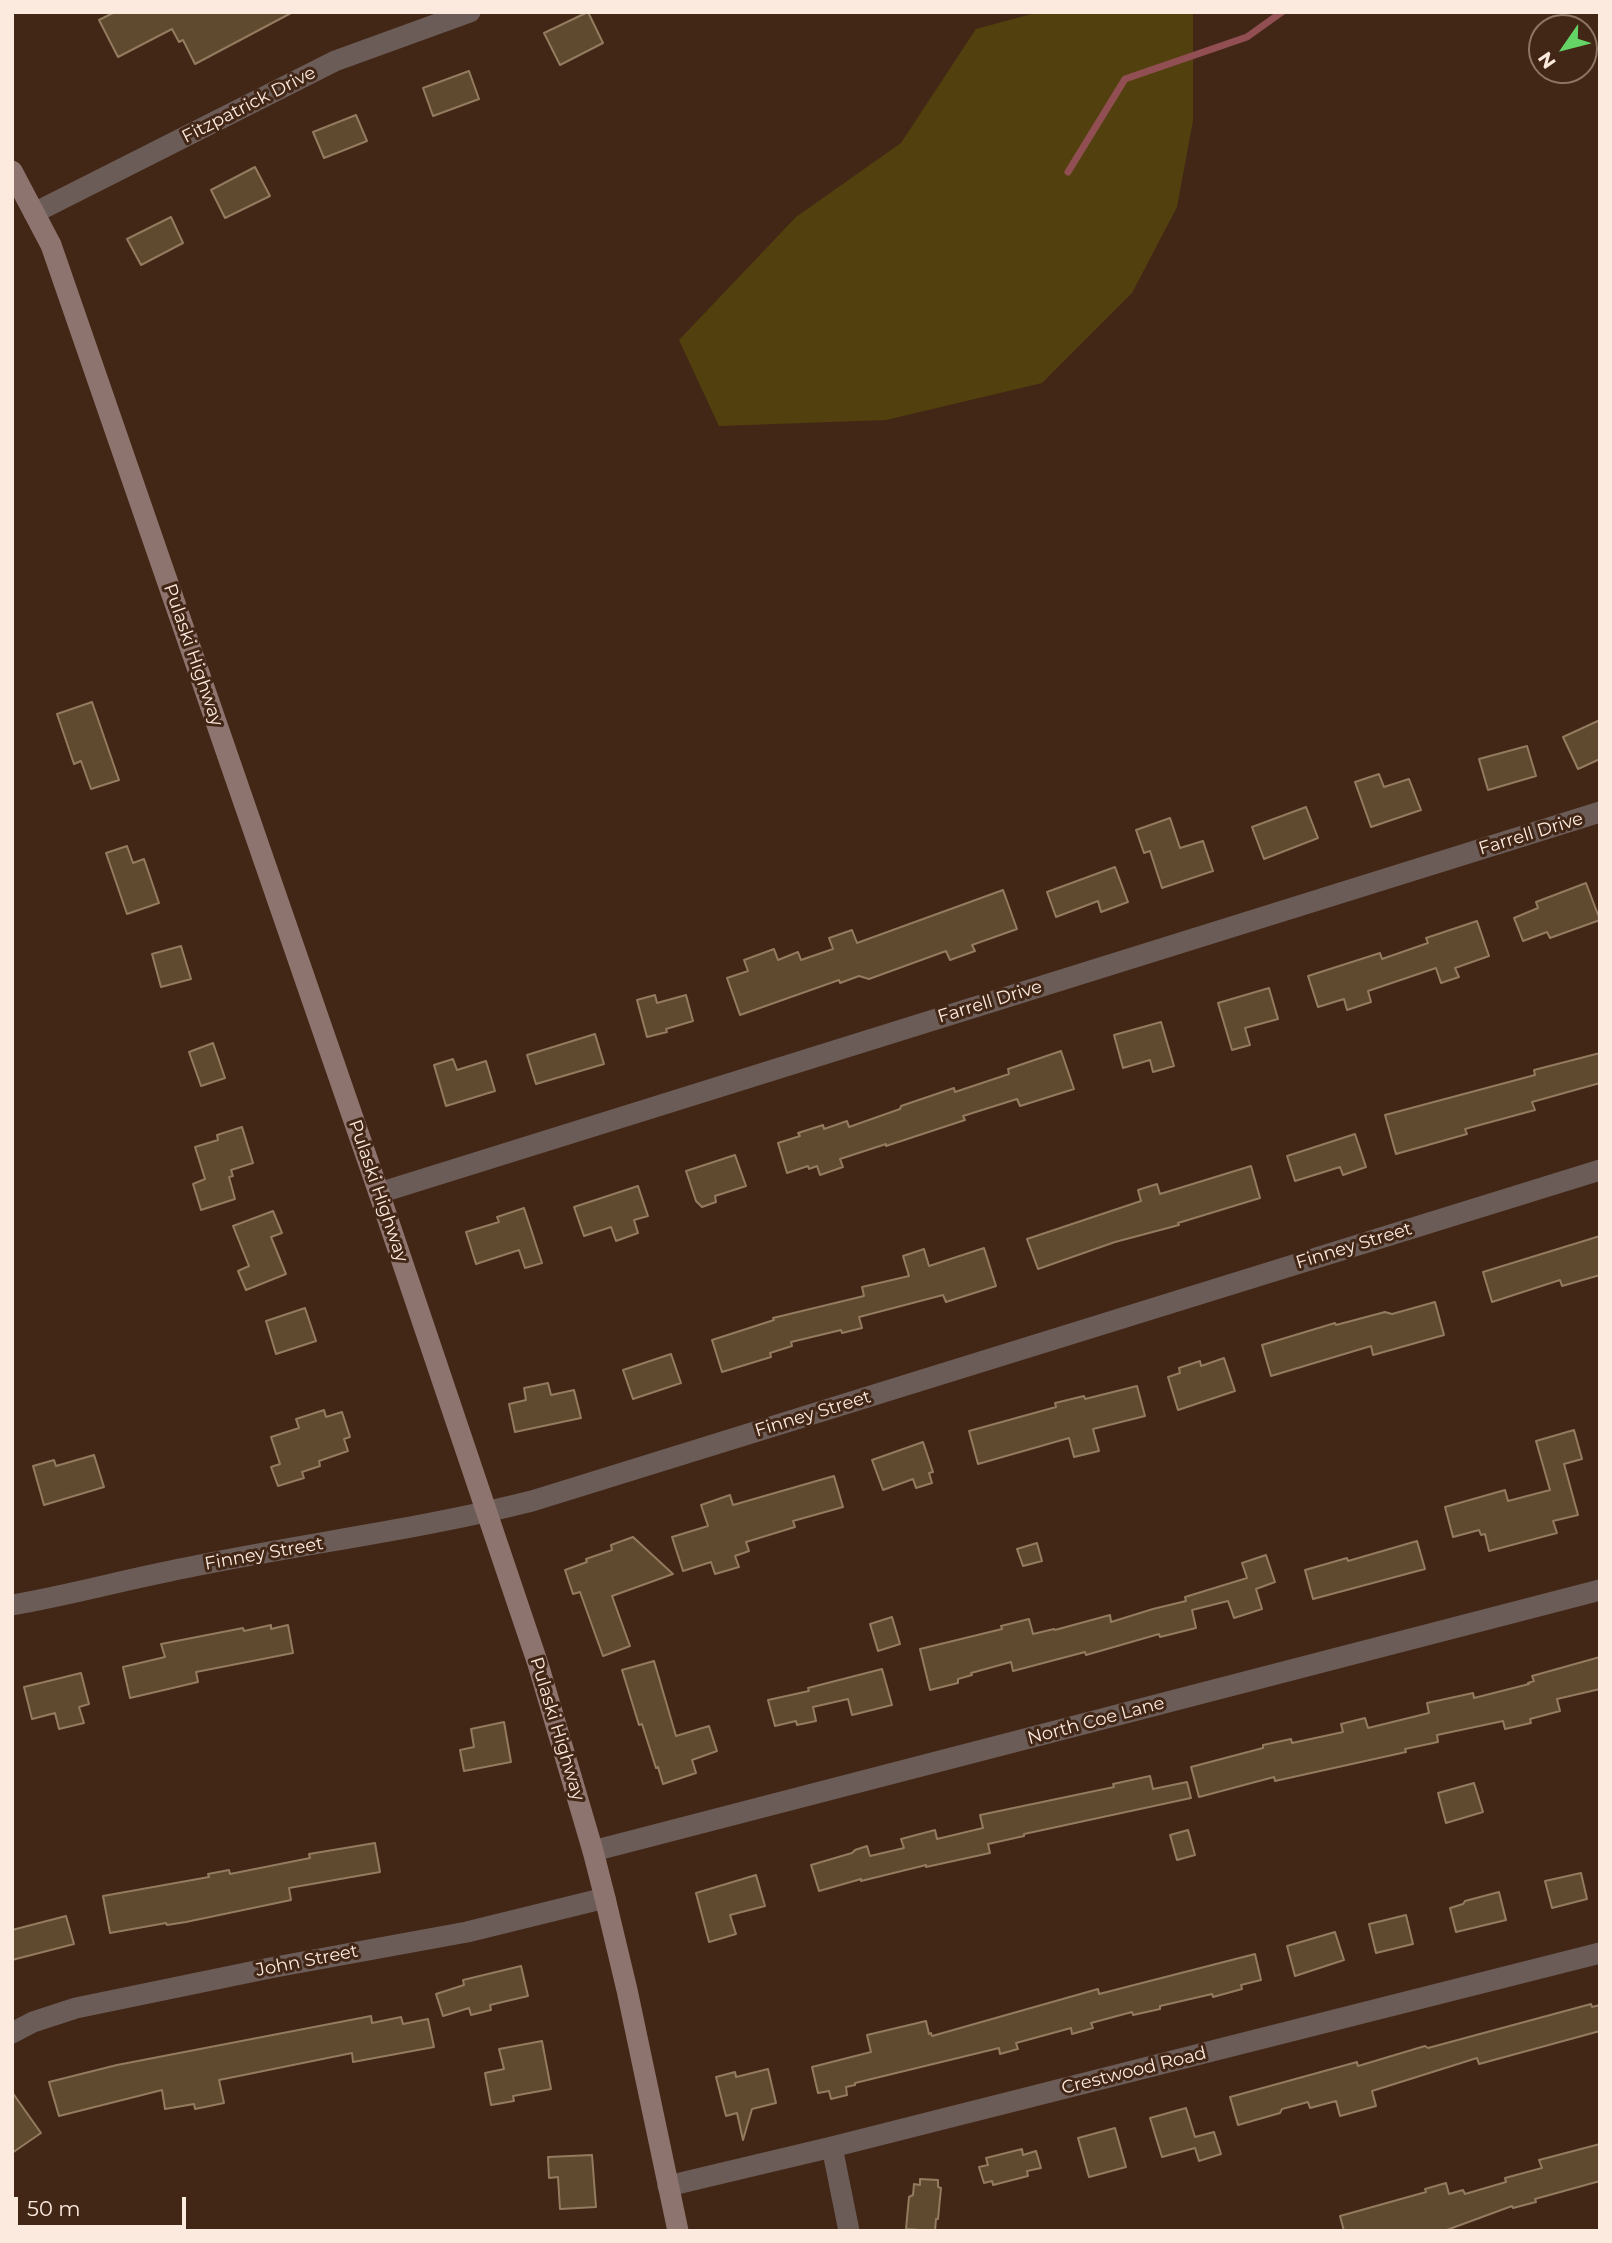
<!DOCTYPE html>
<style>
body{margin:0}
#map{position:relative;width:1612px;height:2243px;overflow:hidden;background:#432716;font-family:Montserrat,sans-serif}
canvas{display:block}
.frame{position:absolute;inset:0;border:14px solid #fceadf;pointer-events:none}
.north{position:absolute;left:1528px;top:14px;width:70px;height:70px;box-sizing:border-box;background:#432716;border:2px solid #8d7566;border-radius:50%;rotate:235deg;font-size:19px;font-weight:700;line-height:28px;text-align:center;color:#fceadf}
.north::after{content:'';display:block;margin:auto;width:24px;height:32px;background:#65d467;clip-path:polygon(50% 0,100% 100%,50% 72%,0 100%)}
.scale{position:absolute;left:14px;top:2197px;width:172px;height:32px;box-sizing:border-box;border:4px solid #fceadf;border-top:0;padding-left:9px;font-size:21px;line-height:24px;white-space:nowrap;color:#fceadf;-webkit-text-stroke:5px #432716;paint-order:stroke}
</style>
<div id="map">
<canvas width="1612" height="2243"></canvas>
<div class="frame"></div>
<div class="north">N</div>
<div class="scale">50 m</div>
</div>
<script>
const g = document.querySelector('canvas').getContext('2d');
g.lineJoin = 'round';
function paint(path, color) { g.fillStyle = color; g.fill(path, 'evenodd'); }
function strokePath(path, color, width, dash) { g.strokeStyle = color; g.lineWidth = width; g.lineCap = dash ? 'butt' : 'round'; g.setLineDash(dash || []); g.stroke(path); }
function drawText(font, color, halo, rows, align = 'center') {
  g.font = font + ' Montserrat,sans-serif'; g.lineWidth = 6; g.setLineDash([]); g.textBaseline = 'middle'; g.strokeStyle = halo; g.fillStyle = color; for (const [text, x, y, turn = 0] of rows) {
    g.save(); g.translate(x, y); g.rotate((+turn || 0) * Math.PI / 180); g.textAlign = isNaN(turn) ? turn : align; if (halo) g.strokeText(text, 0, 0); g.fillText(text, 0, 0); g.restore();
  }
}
paint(new Path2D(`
 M 1039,12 L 1193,12 L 1193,120 L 1177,207 L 1132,293 L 1042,383 L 886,420 L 719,426 L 679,340 L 796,217 L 901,143 L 976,29 Z`), '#52410e');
strokePath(new Path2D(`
 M 1068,172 L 1125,79 L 1247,37 L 1282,12`), '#914f54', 7);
const building = new Path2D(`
 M 115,12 L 293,12 L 195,64 L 183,40 L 179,42 L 172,29 L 118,57 L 99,20 Z
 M 588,12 L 603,43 L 560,65 L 544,33 Z
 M 469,71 L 479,99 L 433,116 L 423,88 Z
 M 356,115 L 367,141 L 324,158 L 313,132 Z
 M 255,167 L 270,196 L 225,218 L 211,190 Z
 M 171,217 L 183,243 L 141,265 L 127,239 Z
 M 92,702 L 119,780 L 91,789 L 81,761 L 74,764 L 57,714 Z
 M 1600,720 L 1600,759 L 1578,769 L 1563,737 Z
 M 1527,746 L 1536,776 L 1488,790 L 1479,759 Z
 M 1379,774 L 1384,787 L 1409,779 L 1421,810 L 1371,827 L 1355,782 Z
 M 1306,807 L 1318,838 L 1264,859 L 1252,827 Z
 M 1170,818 L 1180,848 L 1203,841 L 1213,871 L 1162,888 L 1150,851 L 1144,853 L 1136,830 Z
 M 127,846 L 133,863 L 144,859 L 159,903 L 127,914 L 106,853 Z
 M 1115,867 L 1128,902 L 1101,912 L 1098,901 L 1056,917 L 1047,892 Z
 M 1586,883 L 1600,920 L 1550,938 L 1547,932 L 1523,941 L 1514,918 L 1538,908 L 1536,902 Z
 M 1003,890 L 1017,929 L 972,945 L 975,951 L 950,960 L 946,951 L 869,979 L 859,976 L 840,983 L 839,980 L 740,1015 L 727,978 L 748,971 L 744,960 L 774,949 L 778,960 L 798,952 L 801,960 L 833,949 L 829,938 L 852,930 L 857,943 Z
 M 1477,921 L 1489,956 L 1455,968 L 1459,977 L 1441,983 L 1436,968 L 1368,991 L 1371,1002 L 1347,1010 L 1344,999 L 1318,1007 L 1308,976 L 1380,953 L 1382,959 L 1428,943 L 1426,938 Z
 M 181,946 L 191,979 L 161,987 L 152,954 Z
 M 1269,988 L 1278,1019 L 1245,1028 L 1250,1045 L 1232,1050 L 1218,1003 Z
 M 655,995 L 657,1003 L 686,995 L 693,1021 L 666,1029 L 667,1032 L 647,1037 L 637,1000 Z
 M 1161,1022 L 1174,1066 L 1153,1072 L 1150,1060 L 1123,1068 L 1114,1035 Z
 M 595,1034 L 604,1064 L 536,1084 L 527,1055 Z
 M 213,1043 L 225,1078 L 201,1086 L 189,1052 Z
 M 1061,1051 L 1074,1089 L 1020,1106 L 1017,1099 L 963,1116 L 965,1120 L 886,1146 L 886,1144 L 840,1159 L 843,1167 L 820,1175 L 817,1166 L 809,1169 L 808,1166 L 787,1173 L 778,1143 L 800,1136 L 798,1133 L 823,1125 L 824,1129 L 847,1121 L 849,1127 L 900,1109 L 901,1106 L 954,1088 L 955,1092 L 1009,1074 L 1008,1069 Z
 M 1600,1053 L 1600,1083 L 1532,1102 L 1535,1110 L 1465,1129 L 1467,1134 L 1396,1154 L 1385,1115 L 1535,1075 L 1534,1070 Z
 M 453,1059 L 457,1070 L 486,1061 L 495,1091 L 446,1106 L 434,1065 Z
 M 242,1127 L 253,1163 L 231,1170 L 233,1176 L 229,1177 L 235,1199 L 201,1210 L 193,1184 L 205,1179 L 195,1147 L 218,1140 L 217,1135 Z
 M 1355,1134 L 1366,1167 L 1343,1175 L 1340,1167 L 1295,1181 L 1287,1156 Z
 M 735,1155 L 746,1186 L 715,1196 L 716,1202 L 702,1207 L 696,1201 L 686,1171 Z
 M 1251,1166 L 1260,1198 L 1178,1223 L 1179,1225 L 1115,1242 L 1038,1269 L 1027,1239 L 1141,1201 L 1138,1190 L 1157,1184 L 1160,1194 Z
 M 638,1186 L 648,1216 L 634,1220 L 638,1233 L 616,1241 L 611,1227 L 584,1236 L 574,1207 Z
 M 524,1208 L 542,1263 L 525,1268 L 519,1250 L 476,1264 L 466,1232 L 499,1222 L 497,1217 Z
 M 273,1211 L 282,1233 L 271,1237 L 286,1274 L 246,1290 L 238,1271 L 249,1266 L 233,1226 Z
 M 1600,1236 L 1600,1275 L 1562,1286 L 1560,1280 L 1492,1302 L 1483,1272 Z
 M 984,1248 L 996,1286 L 946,1302 L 943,1295 L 859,1317 L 862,1328 L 842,1333 L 841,1330 L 791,1342 L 792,1346 L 770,1353 L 771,1357 L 722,1372 L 712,1340 L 774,1320 L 773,1318 L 864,1296 L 862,1287 L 909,1276 L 903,1256 L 924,1249 L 929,1266 Z
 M 1435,1302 L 1444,1335 L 1373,1355 L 1371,1346 L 1271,1376 L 1262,1345 L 1335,1323 L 1336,1325 L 1385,1312 L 1392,1314 Z
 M 305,1308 L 316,1341 L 276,1354 L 266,1321 Z
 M 671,1354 L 681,1383 L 633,1399 L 623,1370 Z
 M 1224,1358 L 1235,1391 L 1178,1410 L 1168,1377 L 1180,1373 L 1179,1368 L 1200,1361 L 1201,1366 Z
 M 548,1383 L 551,1395 L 574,1390 L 581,1418 L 515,1432 L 509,1404 L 526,1400 L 524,1388 Z
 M 1137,1386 L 1145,1416 L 1093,1429 L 1099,1451 L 1074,1457 L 1069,1438 L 978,1464 L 969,1431 L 1056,1407 L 1055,1403 L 1084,1396 L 1085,1399 Z
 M 324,1410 L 326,1417 L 342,1412 L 350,1437 L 344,1439 L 348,1451 L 319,1461 L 320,1466 L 302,1472 L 304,1478 L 278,1486 L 271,1467 L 280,1464 L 271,1437 L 299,1428 L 296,1419 Z
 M 1574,1430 L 1582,1459 L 1564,1464 L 1578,1515 L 1553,1521 L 1557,1533 L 1489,1551 L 1485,1534 L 1481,1535 L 1479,1530 L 1453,1537 L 1445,1507 L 1505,1490 L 1508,1501 L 1550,1490 L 1536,1441 Z
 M 923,1442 L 933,1472 L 929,1473 L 932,1483 L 916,1488 L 913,1479 L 883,1490 L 872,1460 Z
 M 94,1455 L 104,1487 L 44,1505 L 33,1466 L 54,1460 L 56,1466 Z
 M 834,1476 L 843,1507 L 793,1521 L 795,1527 L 746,1542 L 749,1551 L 735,1556 L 739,1567 L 715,1574 L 711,1562 L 683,1571 L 672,1537 L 708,1526 L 701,1505 L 730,1495 L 733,1505 Z
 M 633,1537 L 673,1574 L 612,1596 L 630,1646 L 603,1656 L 580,1592 L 573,1594 L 565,1570 L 587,1562 L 586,1559 L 612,1550 L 611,1545 Z
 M 1417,1541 L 1425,1569 L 1313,1599 L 1305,1570 L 1347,1558 L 1348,1561 Z
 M 1037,1543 L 1042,1561 L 1023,1566 L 1017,1549 Z
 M 1266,1555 L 1275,1582 L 1256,1589 L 1262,1609 L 1234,1618 L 1228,1601 L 1192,1610 L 1196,1628 L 1160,1637 L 1159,1634 L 1086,1655 L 1085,1652 L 1013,1671 L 1011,1662 L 971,1673 L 972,1675 L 958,1679 L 958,1683 L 930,1690 L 920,1649 L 1002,1629 L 1001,1626 L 1029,1619 L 1033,1634 L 1054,1629 L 1055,1630 L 1110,1615 L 1111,1622 L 1153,1609 L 1186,1601 L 1185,1597 L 1247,1578 L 1242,1563 Z
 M 892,1617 L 900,1644 L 878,1651 L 870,1624 Z
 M 271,1625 L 271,1629 L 288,1625 L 293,1653 L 196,1672 L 198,1682 L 130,1698 L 123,1667 L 165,1657 L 161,1644 L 243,1628 L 244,1631 Z
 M 1600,1657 L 1600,1689 L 1557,1699 L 1560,1711 L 1530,1719 L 1531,1723 L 1505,1729 L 1503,1721 L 1437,1735 L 1438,1742 L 1405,1749 L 1406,1752 L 1275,1781 L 1274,1777 L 1199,1797 L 1191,1767 L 1263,1748 L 1263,1745 L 1291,1739 L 1292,1743 L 1343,1732 L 1341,1724 L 1365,1718 L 1368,1728 L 1429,1713 L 1427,1703 L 1473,1693 L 1474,1698 L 1529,1684 L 1528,1683 L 1534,1681 L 1532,1676 Z
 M 654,1661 L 676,1736 L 709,1726 L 717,1751 L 692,1760 L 696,1773 L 663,1784 L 658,1767 L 656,1768 L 642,1724 L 639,1725 L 622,1670 Z
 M 882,1669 L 892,1705 L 852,1715 L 848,1699 L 813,1707 L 816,1721 L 797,1725 L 796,1721 L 775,1726 L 768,1700 L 809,1691 L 808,1688 Z
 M 81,1673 L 89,1704 L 79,1707 L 84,1723 L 59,1729 L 55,1713 L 32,1719 L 24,1687 Z
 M 504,1722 L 511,1762 L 464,1771 L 460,1750 L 474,1747 L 471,1729 Z
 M 1150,1776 L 1153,1789 L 1187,1782 L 1191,1798 L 1024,1834 L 1024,1836 L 988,1844 L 990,1853 L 926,1867 L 926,1865 L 861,1881 L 861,1879 L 819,1891 L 811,1865 L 852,1853 L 855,1850 L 867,1846 L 870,1856 L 904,1848 L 901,1839 L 935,1830 L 937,1839 L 983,1828 L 980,1815 L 1114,1787 L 1113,1784 Z
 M 1474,1783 L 1483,1812 L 1446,1823 L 1438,1793 Z
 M 1188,1830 L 1195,1855 L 1177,1860 L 1170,1835 Z
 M 375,1843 L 380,1872 L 289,1888 L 291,1900 L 186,1922 L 167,1925 L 166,1923 L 110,1933 L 103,1896 L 209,1877 L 208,1874 L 229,1870 L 230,1874 L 310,1858 L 309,1854 Z
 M 1581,1873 L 1587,1899 L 1552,1908 L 1545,1881 Z
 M 756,1875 L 765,1906 L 730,1915 L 736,1934 L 709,1942 L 696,1893 Z
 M 1499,1892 L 1506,1920 L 1456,1932 L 1450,1908 L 1463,1904 L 1465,1901 Z
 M 1406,1915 L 1413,1944 L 1376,1953 L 1369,1924 Z
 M 66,1916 L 74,1944 L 12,1960 L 12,1930 Z
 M 1335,1932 L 1344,1960 L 1295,1976 L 1287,1946 Z
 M 1255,1954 L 1261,1980 L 1241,1985 L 1242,1989 L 1213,1997 L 1212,1994 L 1160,2006 L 1160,2009 L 1133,2015 L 1132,2012 L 1091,2023 L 1093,2028 L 1072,2034 L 1071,2028 L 1016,2043 L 1018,2049 L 1000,2054 L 999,2048 L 855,2083 L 855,2085 L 846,2087 L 847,2095 L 831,2099 L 829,2091 L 818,2093 L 812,2067 L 871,2052 L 867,2035 L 926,2021 L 929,2034 L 931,2033 L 932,2036 L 1098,1989 L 1099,1994 Z
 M 521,1966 L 528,1996 L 490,2005 L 491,2010 L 471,2015 L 469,2008 L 443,2016 L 436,1994 L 464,1985 L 463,1980 Z
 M 1591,2004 L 1592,2007 L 1600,2005 L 1600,2031 L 1479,2064 L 1477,2058 L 1372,2091 L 1376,2106 L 1340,2116 L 1336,2101 L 1310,2108 L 1308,2102 L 1282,2109 L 1280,2113 L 1238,2125 L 1230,2097 L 1357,2062 L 1358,2066 L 1425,2046 L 1428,2048 Z
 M 371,2016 L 372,2023 L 401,2017 L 403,2024 L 428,2019 L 434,2047 L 353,2062 L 352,2053 L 219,2080 L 224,2103 L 195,2109 L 194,2104 L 165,2109 L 162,2090 L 59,2116 L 49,2082 L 117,2065 Z
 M 542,2041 L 551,2089 L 513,2096 L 514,2101 L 491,2105 L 485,2073 L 504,2069 L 499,2049 Z
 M 768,2069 L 776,2103 L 752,2109 L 743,2140 L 737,2113 L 726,2116 L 716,2077 L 735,2072 L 736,2077 Z
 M 12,2092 L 41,2133 L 12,2153 Z
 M 1186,2108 L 1195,2137 L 1214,2132 L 1221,2154 L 1199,2161 L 1195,2148 L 1162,2157 L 1150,2118 Z
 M 1115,2128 L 1126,2167 L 1089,2177 L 1078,2138 Z
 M 1600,2144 L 1600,2181 L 1535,2199 L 1536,2202 L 1513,2208 L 1512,2206 L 1444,2231 L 1344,2231 L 1340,2216 L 1426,2192 L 1425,2189 L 1446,2183 L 1449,2194 L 1463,2190 L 1465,2194 L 1506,2182 L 1505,2178 L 1542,2168 L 1539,2160 Z
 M 1022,2149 L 1023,2155 L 1036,2151 L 1041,2168 L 1027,2171 L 1028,2176 L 993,2185 L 992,2181 L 984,2183 L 979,2167 L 988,2165 L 986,2158 Z
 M 592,2155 L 596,2207 L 560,2209 L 558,2177 L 549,2178 L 548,2157 Z
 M 920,2179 L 938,2180 L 938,2187 L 941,2188 L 938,2219 L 936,2219 L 935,2231 L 906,2229 L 909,2197 L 913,2195 L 914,2184 L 920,2185 Z`);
paint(building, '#5f492f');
strokePath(building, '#937b5f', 2);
strokePath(new Path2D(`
 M 34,213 L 335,61 L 470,12
 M 379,1193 L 1600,812
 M 12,1605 C 71,1595 127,1579 185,1568 C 300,1544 417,1530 532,1501 L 1600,1170
 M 593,1851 L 1600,1590
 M 12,2033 L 33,2022 L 76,2008 L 270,1968 L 467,1932 L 605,1898
 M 832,2147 L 849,2231
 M 668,2186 L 832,2147 L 1600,1953`), '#6c5c58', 21);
strokePath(new Path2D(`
 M 12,171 L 51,245 L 379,1193 L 538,1664 L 593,1851 L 605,1898 L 627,1990 L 678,2231`), '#8e746e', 21);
drawText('18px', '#fceadf', '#432716', [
 ["Fitzpatrick Drive",249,105,-27],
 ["Pulaski Highway",193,655,71],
 ["Farrell Drive",1531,834,-17],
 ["Farrell Drive",990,1002,-17],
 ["Pulaski Highway",378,1191,71],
 ["Finney Street",1354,1246,-17],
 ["Finney Street",813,1414,-17],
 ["Finney Street",264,1554,-10],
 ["North Coe Lane",1096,1721,-15],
 ["Pulaski Highway",557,1729,73],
 ["John Street",307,1961,-11],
 ["Crestwood Road",1134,2071,-14]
]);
</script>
